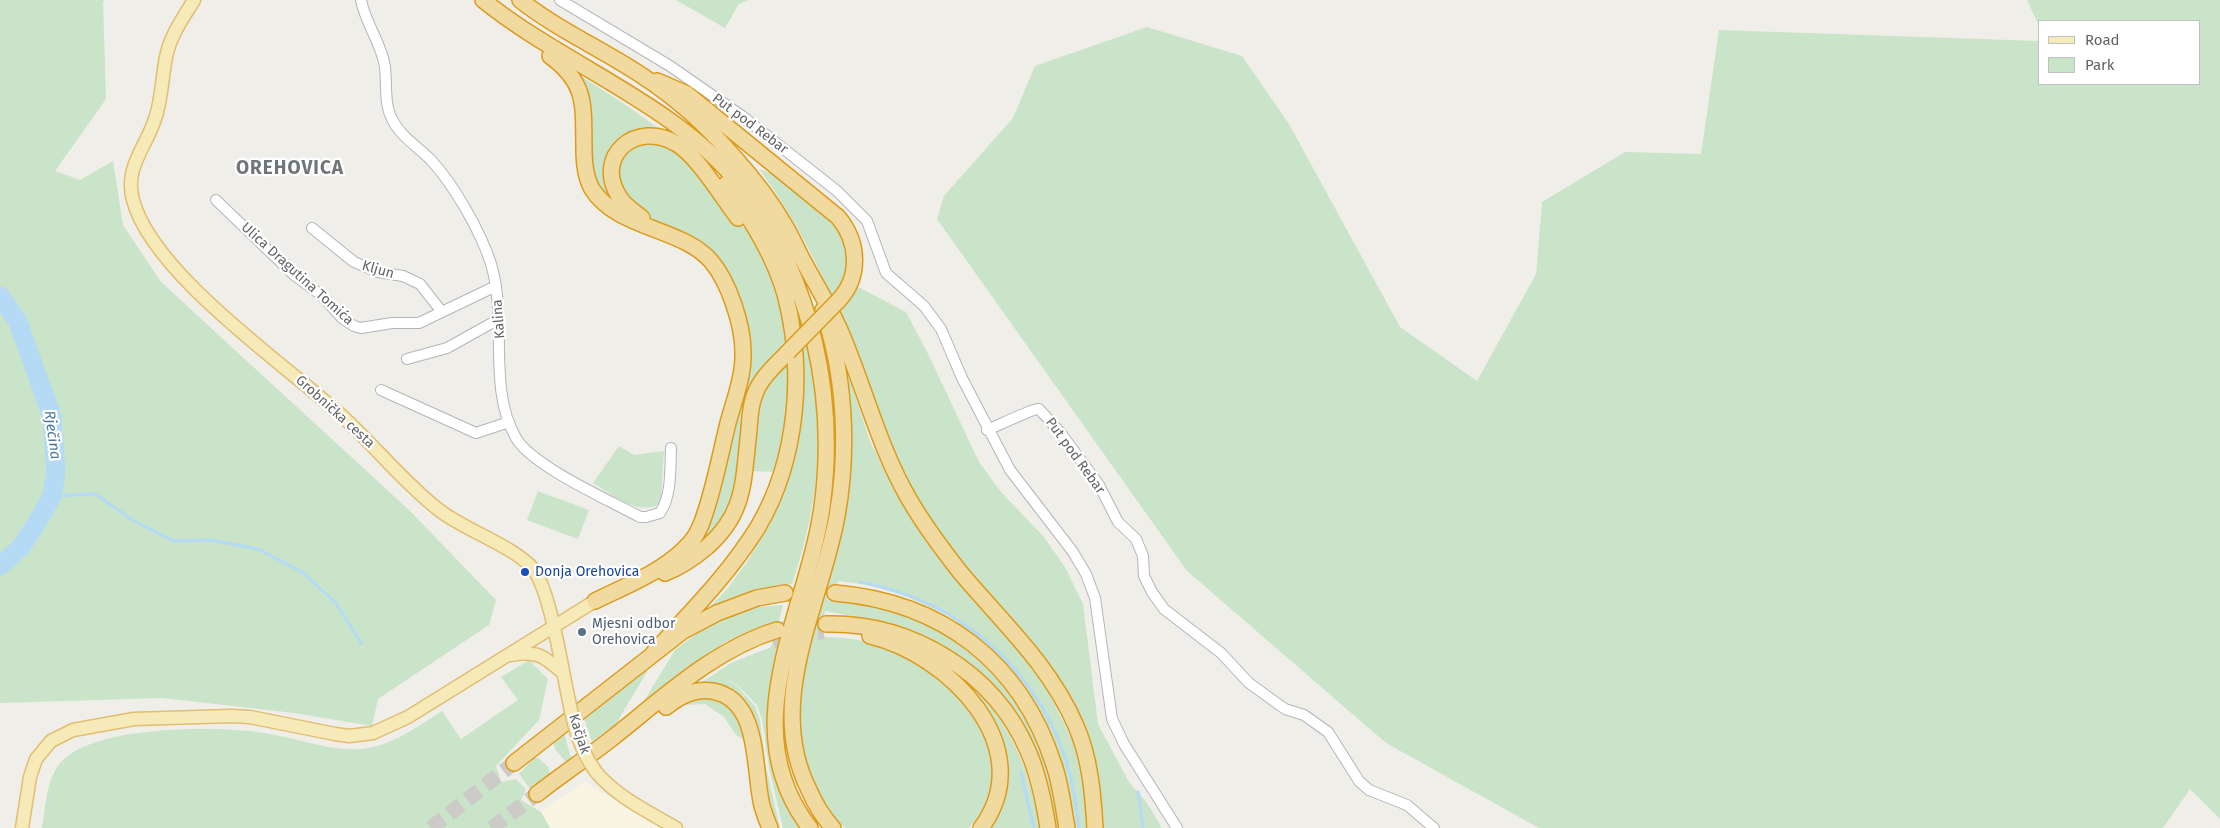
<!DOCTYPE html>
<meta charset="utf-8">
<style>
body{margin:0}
#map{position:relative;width:2220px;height:828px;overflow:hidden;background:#f0eee9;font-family:"Fira Sans",sans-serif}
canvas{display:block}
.legend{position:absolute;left:2038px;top:20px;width:162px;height:65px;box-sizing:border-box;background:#fff;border:1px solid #bfc1c2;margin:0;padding:6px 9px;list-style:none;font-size:15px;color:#606367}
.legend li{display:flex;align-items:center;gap:10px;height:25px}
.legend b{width:25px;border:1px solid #bfc1c2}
</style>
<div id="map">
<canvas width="2220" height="828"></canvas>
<ul class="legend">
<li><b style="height:6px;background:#f6eab8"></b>Road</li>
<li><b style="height:14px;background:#cae4c9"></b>Park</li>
</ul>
</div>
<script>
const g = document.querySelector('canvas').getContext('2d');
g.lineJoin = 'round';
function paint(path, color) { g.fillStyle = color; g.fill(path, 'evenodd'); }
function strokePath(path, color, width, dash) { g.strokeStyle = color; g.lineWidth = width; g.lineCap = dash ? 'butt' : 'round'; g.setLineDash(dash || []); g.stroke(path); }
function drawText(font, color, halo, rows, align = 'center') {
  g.font = font + ' "Fira Sans",sans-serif'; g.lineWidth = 4.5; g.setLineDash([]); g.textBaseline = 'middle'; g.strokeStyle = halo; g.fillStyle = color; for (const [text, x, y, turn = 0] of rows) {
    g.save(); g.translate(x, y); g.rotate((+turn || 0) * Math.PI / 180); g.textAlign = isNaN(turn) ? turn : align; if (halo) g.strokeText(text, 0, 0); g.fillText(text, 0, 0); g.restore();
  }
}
paint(new Path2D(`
 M 586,781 L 594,788 L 664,828 L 550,828 L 541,812 Z`), '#faf4e3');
paint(new Path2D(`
 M 0,0 L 105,0 L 103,2 L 106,99 L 55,171 L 80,180 L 113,161 L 123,225 L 161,282 L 409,510 L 496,600 L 489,625 L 378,699 L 372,726 L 294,713 L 162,698 L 0,703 Z
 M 676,0 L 749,0 L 739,4 L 725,28 Z
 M 2027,0 L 2220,0 L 2220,819 L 2190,789 L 2163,828 L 1539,828 L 1386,743 L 1187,571 L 937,219 L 944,196 L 1013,118 L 1035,66 L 1147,27 L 1242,56 L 1289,124 L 1400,327 L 1477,381 L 1536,274 L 1542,202 L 1625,152 L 1701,154 L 1719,30 L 2039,41 L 2039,84 L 2199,84 L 2199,21 L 2039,21 L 2039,26 Z
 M 579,75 L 623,103 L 669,136 L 619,142 L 619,209 L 600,188 L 591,167 L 585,85 Z
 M 641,139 L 676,147 L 734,220 L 751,233 L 770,266 L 781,307 L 787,346 L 761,372 L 737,481 L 727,516 L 702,543 L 683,558 L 742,387 L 725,275 L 647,218 L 620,190 L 617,166 L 627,145 Z
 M 759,169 L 779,176 L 833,221 L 848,245 L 847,276 L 832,298 C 812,252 789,210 759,169 Z
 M 854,285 L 906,312 L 929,356 L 979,462 L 1001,492 L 1043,536 L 1065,567 L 1083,604 L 1098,724 L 1129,782 L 1147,803 L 1162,828 L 1101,828 L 1086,736 L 927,519 L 887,442 L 837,308 Z
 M 795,305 C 827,403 825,488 792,584 C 761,588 733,600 705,612 L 727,589 L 747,562 L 769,526 L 786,479 Z
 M 788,358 C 791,397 785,434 776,472 L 751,471 L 758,409 L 763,390 Z
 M 845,377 L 850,380 L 870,441 L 902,504 L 952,575 L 991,616 L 1024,656 L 1047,689 L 1074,744 L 1084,784 L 1088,828 L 1074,828 L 1065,776 L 1056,744 L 1033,700 L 996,654 L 949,616 L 905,596 L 869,585 L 838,581 L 833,599 C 845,601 858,602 870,604 C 933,618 996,663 1026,719 C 1045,753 1053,790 1059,828 L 1054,828 L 999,693 L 968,662 L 936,643 L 898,625 L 825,611 L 821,637 C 848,637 874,640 898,653 C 921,664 960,695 974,716 C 997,750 1000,797 969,828 L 845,828 L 835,819 L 820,797 L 810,776 L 802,747 L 800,717 L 800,688 L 842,522 Z
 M 619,446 L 634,455 L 664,451 L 661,497 L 658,505 C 635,515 612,494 593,483 Z
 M 538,491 L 589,510 L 578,539 L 527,520 Z
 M 783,605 L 779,621 L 756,628 L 725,642 L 642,704 L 675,650 L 700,631 L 727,618 L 758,607 Z
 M 785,621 C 763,694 755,762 799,828 L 783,828 L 770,773 L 762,719 L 757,705 L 737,685 L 723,677 L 737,686 L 755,706 L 760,720 L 765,763 L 780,828 L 777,828 C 755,777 777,691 702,682 L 731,663 L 771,647 L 778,622 Z
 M 529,660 L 548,679 L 539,720 L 496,766 L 501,782 L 516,779 L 526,789 L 521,800 L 541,812 L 550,828 L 42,828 C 46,805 46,777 63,760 C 97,725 224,725 270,734 C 299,739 330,751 360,749 C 391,747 416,727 442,711 L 461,739 L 518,700 L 501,677 Z
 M 647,668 L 648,670 L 616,724 L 592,742 L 583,716 Z
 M 965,678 C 1013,727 1027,763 1040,828 L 991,828 C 1009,800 1013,763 998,732 C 990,715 974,698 962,682 Z
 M 713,698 C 734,704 741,722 746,741 L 736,735 L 724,717 L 705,704 L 685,705 L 663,717 L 662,715 C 677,704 693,698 713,698 Z
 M 564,733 L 572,761 L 565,761 L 555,749 L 553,741 Z
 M 534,758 L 539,758 L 548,767 L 551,777 L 531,790 L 519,774 Z`), '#cae4c9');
strokePath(new Path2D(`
 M 52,496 L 95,494 L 131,519 L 173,541 L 211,540 L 258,549 L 302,572 L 335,602 L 362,644
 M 860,582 C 956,600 1030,662 1064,754 C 1072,778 1076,803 1079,828
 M 1021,773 L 1034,828
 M 1138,792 L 1143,828`), '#b4daf5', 3);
strokePath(new Path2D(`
 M 0,296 L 18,322 L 52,417 L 56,472 L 52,496 L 36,524 L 21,547 L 0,566`), '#b4daf5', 19);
strokePath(new Path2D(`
 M 773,641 L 804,633 L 824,632
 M 431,828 L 514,763
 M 492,828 L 537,794`), '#cccbc8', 15, [15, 8]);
const minor = new Path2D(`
 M 361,0 C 365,23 382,44 385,67 C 387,85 384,104 392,119 C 400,136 418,147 431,160 C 454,185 481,232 491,264 C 508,320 487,388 516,438 C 532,466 609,500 640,517 L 646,517 L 660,513 C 672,495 670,469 671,448
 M 560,0 L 670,66 L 742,116 L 837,191 L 867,221 L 886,273 L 924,306 L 941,329 L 962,378 L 1010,470 L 1073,552 L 1086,574 L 1095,598 L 1112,719 L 1124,744 L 1177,828
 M 216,200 L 294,275 L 321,295 L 342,318 L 354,326 L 361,328 L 392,323 L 419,323 L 496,286
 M 312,228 L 354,262 L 378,272 L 403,276 L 420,284 L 442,312
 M 407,359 L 447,348 L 499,319
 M 381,390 L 476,433 L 509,422
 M 987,430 C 997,426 1034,408 1039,409 L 1060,432 L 1099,485 L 1118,522 L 1136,539 L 1143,556 L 1144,576 L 1152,592 L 1164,609 L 1221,653 L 1249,683 L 1285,709 L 1304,715 L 1328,732 L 1359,781 L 1369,790 L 1407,805 L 1434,828`);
const major = new Path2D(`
 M 194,0 C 183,18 170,36 166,57 C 162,77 162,99 155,119 C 146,147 124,168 133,200 C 152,273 284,364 341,415 C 375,446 403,482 439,510 C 464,530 516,547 534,570 C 551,594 562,670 569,701
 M 511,655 C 537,650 544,656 563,673
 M 596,772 C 617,797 647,811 676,828
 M 22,828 L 30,777 L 36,759 L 51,741 L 73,730 L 134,719 L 231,716 L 250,717 L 335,734 L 349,736 L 373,733 L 408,717 L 595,601`);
const highway = new Path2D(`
 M 483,0 C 566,67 678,104 744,190 C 812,280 837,396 822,507 C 807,613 732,728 810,828
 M 520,0 C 558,30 604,50 644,77 C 676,98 709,128 734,157 C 752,177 770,200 784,224 C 792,237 798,252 806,266 C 819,290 834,314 844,340 C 866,393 880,449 909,499 C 924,525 942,549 960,572 C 1002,622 1050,665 1076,726 C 1090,758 1093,793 1095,828
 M 550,56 C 588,84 583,106 584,149 C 584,163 585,177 592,189 C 617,229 683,228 711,261 C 729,282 743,325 743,352 C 744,375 734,401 728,423 C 720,455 714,490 702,522 C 699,530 695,538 689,544 C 665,571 627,585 595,601
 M 657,81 L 687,94 L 838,217 C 859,242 861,277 838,301
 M 642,218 C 635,212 625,206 620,198 C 592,156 637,119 677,144 C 698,157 722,197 738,218
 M 823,310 C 845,374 849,449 837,516 C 821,605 764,701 809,790 C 815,804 823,817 833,828
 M 665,573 C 681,567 694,558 707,547 C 744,514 743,485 748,439 C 750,425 749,407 755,394 C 761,377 776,365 788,352
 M 835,593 C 942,602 1021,662 1054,765 C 1061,785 1063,807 1067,828
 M 826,624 C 911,622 994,672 1028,751 C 1039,776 1044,802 1048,828
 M 870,636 C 948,654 1041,747 981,828
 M 654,652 C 691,612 729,574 758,527 C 798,459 805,369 785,294 C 774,255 750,217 726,184
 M 666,707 C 679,697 694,688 712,691 C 761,699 753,769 762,806 C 764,813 767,821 770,828
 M 514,763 L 683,631 L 717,613 L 757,598 L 785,593
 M 537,794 C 561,775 587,758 611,739 C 663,698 713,650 777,630`);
strokePath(minor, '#b3b5b9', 12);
strokePath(major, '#e1be71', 15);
strokePath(highway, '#dc9b1d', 18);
strokePath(minor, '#fff', 10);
strokePath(major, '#f6eab8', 12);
strokePath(highway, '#f1da9f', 15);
const majorBridge = new Path2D(`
 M 569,701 C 574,727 580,750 596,772`);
const highwayBridge = new Path2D(`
 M 788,352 L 838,301`);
strokePath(majorBridge, '#e1be71', 15, []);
strokePath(highwayBridge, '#dc9b1d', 18, []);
strokePath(majorBridge, '#f6eab8', 12);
strokePath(highwayBridge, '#f1da9f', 15);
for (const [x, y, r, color] of [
 [525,572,5,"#1a4fb4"],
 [582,632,5,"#5c6f8a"]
]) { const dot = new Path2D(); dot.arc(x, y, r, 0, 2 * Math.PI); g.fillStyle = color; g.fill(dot); strokePath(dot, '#fff', 2); }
drawText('14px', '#606367', '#fff', [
 ["Put pod Rebar",750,124,37],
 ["Kljun",378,270,16],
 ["Ulica Dragutina Tomića",297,274,42],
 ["Kalina",499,319,-94],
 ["Grobnička cesta",335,412,42],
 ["Put pod Rebar",1075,456,54],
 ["Kačjak",579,734,72]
]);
drawText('14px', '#164399', '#fff', [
 ["Donja Orehovica",535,572]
], 'left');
drawText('14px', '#4e5e75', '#fff', [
 ["Mjesni odbor",592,624],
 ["Orehovica",592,640]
], 'left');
drawText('italic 15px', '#4d779e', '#fff', [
 ["Rječina",52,435,82]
]);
g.letterSpacing = '1px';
drawText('bold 19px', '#717579', '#fff', [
 ["OREHOVICA",290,169]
]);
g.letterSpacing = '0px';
</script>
